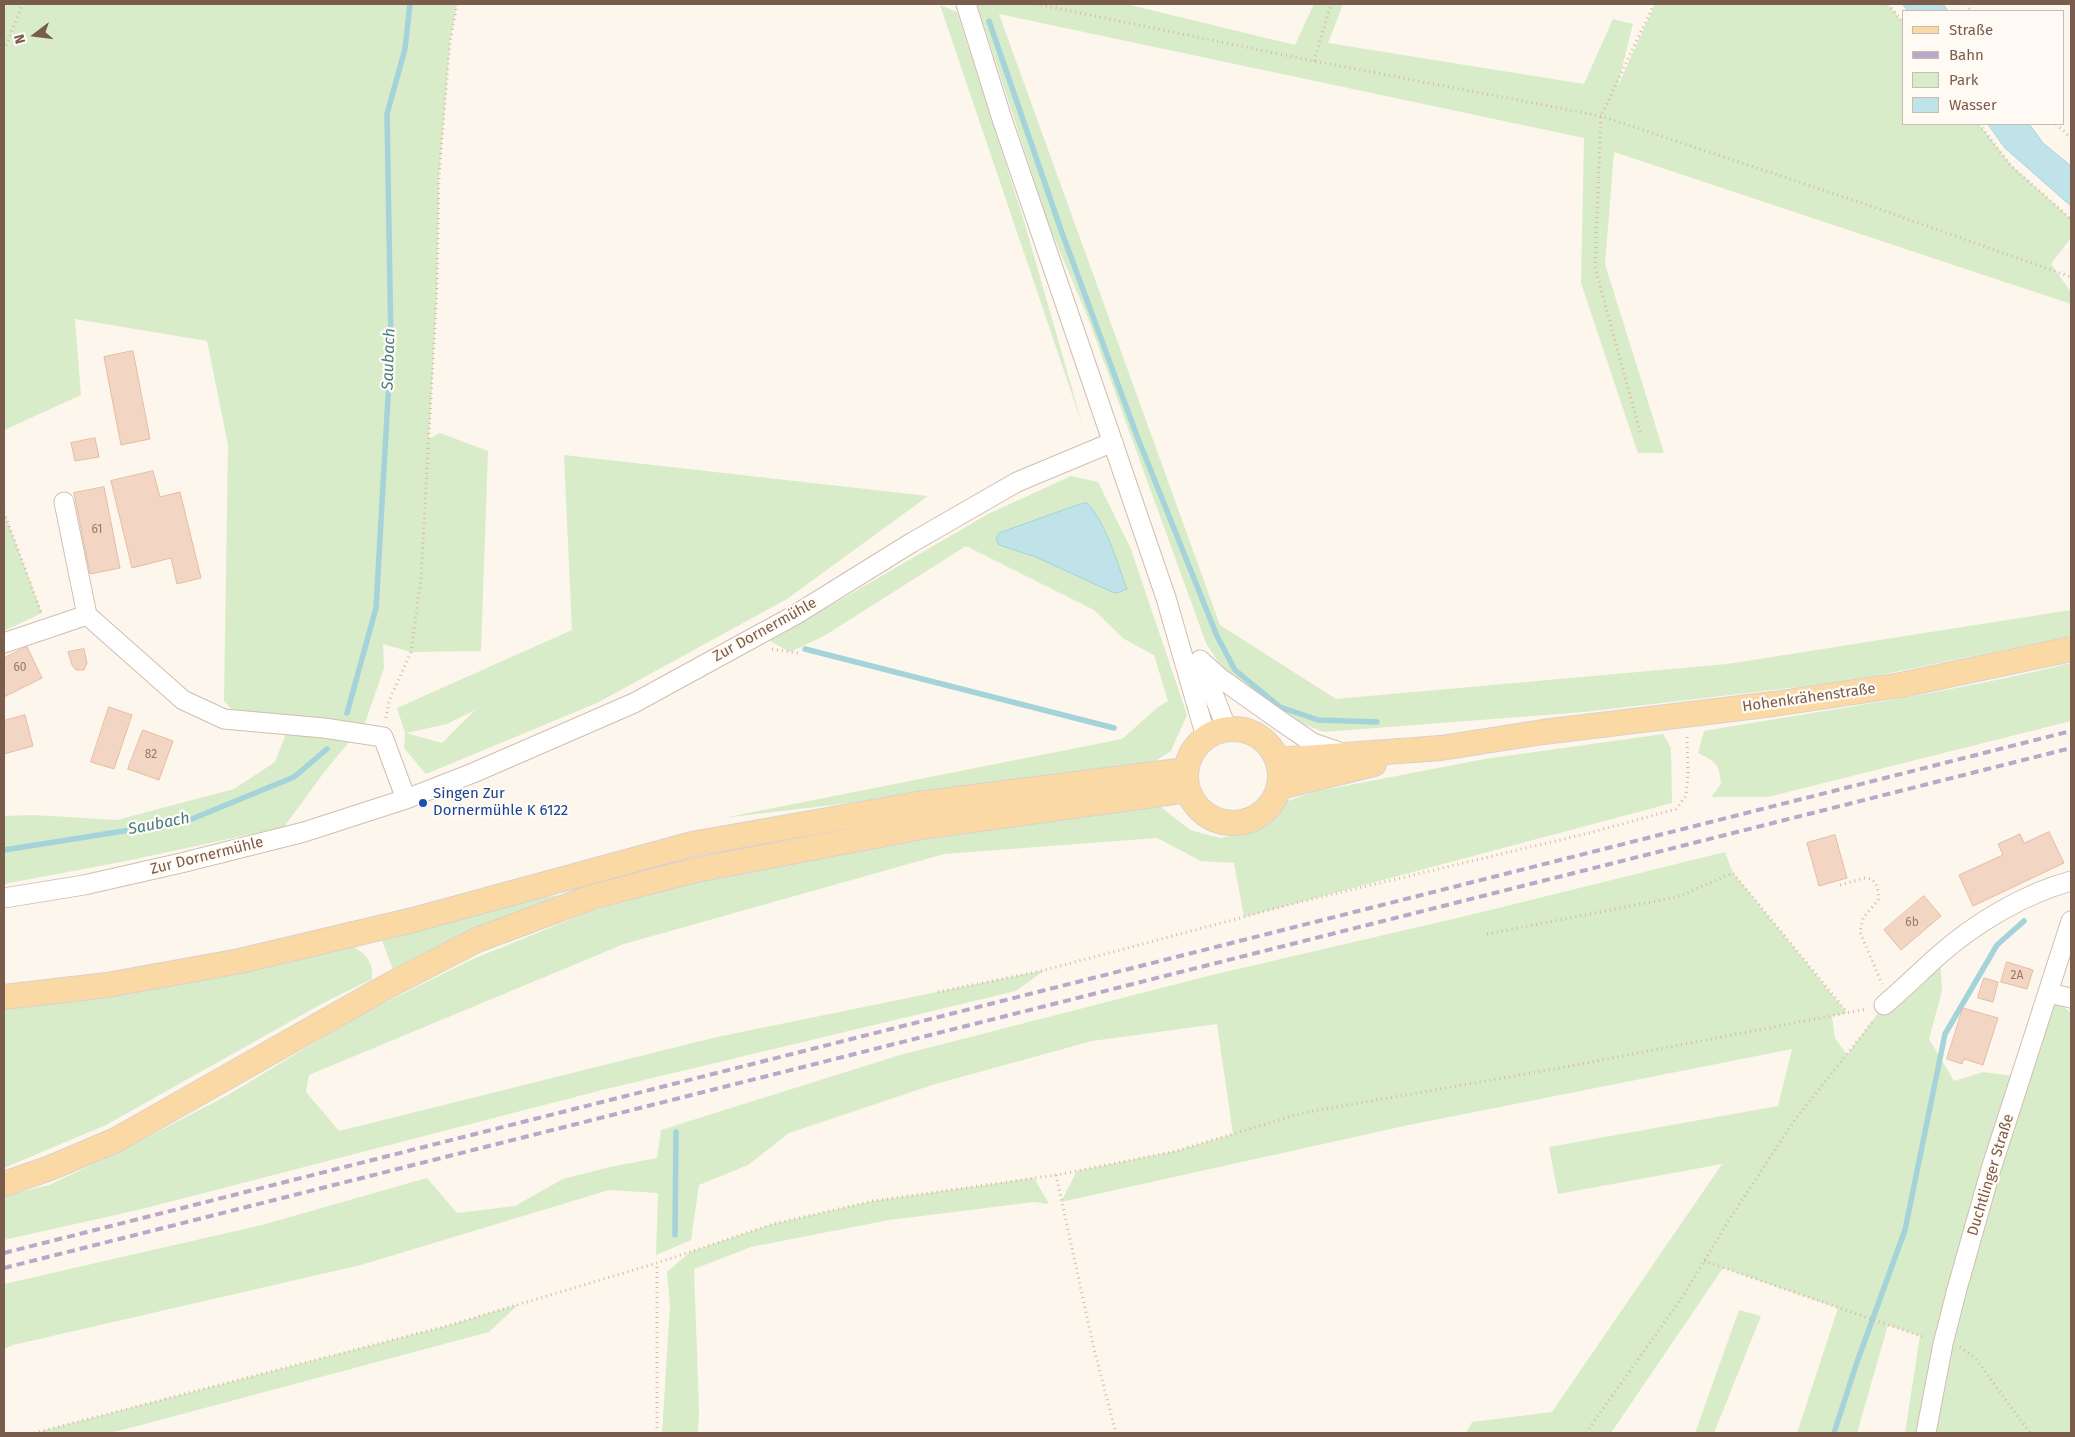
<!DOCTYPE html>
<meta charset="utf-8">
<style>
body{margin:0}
#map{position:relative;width:2075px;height:1437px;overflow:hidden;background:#fdf6ec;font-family:"Fira Sans",sans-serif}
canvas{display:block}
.frame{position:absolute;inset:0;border:5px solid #7a5c4d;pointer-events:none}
.legend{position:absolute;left:1902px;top:10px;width:162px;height:115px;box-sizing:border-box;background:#fffaf3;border:1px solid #cabbb1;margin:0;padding:6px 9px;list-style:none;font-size:15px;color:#7a5c4d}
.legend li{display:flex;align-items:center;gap:10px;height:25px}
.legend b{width:25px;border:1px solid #cabbb1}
.north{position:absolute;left:10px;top:10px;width:50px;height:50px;-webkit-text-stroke:4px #fffaf3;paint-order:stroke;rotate:255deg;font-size:14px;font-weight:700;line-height:20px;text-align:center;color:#7a5c4d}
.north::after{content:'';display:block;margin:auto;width:18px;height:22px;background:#7a5c4d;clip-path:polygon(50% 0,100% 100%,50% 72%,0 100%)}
</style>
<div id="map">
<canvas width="2075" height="1437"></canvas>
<div class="frame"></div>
<ul class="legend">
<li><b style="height:6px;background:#fbd9a5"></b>Straße</li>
<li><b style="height:6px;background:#b9a8c9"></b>Bahn</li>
<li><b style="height:14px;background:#d8ecc9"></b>Park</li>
<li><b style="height:14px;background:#bfe3e8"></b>Wasser</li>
</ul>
<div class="north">N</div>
</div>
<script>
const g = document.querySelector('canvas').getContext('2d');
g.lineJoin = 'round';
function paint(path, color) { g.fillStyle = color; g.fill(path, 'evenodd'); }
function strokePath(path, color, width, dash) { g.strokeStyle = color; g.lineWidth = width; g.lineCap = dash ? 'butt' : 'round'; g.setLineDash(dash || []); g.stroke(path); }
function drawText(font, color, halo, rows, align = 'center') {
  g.font = font + ' "Fira Sans",sans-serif'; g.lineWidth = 4.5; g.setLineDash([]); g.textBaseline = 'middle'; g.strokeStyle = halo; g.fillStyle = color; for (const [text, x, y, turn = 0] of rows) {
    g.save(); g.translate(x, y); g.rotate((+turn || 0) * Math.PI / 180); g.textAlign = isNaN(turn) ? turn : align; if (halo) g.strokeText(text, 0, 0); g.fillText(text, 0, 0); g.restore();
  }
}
paint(new Path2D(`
 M 4,4 L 23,4 L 21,10 L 24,4 L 457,4 L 450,42 L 439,176 L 437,289 L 429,439 L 440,433 L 488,451 L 481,651 L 411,652 L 383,644 L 384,668 L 365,723 L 325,771 L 284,827 L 131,860 L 4,884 L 4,816 L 33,815 L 117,820 L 234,789 L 275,762 L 289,726 L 243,721 L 224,701 L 228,445 L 207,341 L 75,319 L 81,395 L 4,430 Z
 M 977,4 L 1126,4 L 1295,45 L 1314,4 L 1343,4 L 1328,43 L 1584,84 L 1613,19 L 1633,24 L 1617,88 L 1655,4 L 1888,4 L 1904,24 L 1904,124 L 1979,124 L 2011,165 L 2071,219 L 2071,238 L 2051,264 L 2071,292 L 2071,304 L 1614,152 L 1605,264 L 1664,453 L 1638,453 L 1581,283 L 1584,138 L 999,14 L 1220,625 L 1336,699 L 1727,664 L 2071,610 L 2071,636 L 1851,681 L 1584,712 L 1324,732 L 1287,718 L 1222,668 L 1206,643 L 1088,318 L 1048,223 Z
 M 940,5 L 957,12 L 1024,221 L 1083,427 Z
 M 564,455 L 928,496 L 787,599 L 597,703 L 426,774 L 404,748 L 405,733 L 397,708 L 572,630 ZM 475,710 L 442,743 L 406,733 L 447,724 Z
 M 1071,476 L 1098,482 L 1131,549 L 1187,715 L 1171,751 L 1144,768 L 723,818 L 1122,739 L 1158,707 L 1168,701 L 1154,655 L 1124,639 L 1094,610 L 966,546 L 824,636 L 790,652 L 770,641 L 988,514 Z
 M 4,512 L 42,613 L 4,631 Z
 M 2071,663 L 2071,721 L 1768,797 L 1711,797 L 1721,784 C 1719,763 1716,762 1698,753 L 1704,731 C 1826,710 1951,693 2071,663 Z
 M 1663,734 L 1671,748 L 1672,803 L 1244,917 L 1234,863 L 1201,861 L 1157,838 L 944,854 L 624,944 L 309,1075 L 306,1092 L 339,1131 L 717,1037 L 1045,970 L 1016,991 L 602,1090 L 142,1209 L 4,1240 L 4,1196 L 49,1185 L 127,1148 L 228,1095 L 362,1014 L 473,959 L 594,910 L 745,869 L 1156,803 L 1190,830 L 1220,838 L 1253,832 L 1285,802 L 1313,792 L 1485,759 Z
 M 1725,852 L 1733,873 L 1847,1013 L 1832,1016 L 1835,1038 L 1847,1055 L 1884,1005 L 1940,954 L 1942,991 L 1929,1039 L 1954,1081 L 1983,1072 L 2021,1077 L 2048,993 L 2071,1013 L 2071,1433 L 1905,1433 L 1920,1336 L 1888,1325 L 1857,1433 L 1797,1433 L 1838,1308 L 1723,1268 L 1611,1433 L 1466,1433 L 1472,1422 L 1552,1412 L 1722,1164 L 1558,1194 L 1549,1147 L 1778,1106 L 1792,1049 L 1409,1125 L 1061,1202 L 1077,1171 L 1176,1151 L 1233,1134 L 1217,1024 L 1092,1041 L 932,1085 L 789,1133 L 748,1165 L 699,1185 L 691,1240 L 656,1255 L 658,1193 L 609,1190 L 361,1265 L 13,1345 L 4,1349 L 4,1284 L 262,1225 L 427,1178 L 457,1213 L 515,1206 L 563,1179 L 610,1167 L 657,1158 L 661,1130 L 900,1055 L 1212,975 L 1470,915 Z
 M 560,895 L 475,930 L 394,972 L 382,941 L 531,899 Z
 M 350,945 C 365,953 374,961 372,979 L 325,1002 L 106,1125 L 4,1168 L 4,1010 L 126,993 Z
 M 1034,1178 L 1049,1204 L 1034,1202 L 889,1220 L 751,1247 L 694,1269 L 699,1409 L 698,1433 L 662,1433 L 670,1305 L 667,1272 L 690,1252 L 773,1224 L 873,1201 Z
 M 519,1304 L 489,1332 L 130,1428 L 109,1433 L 34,1433 L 450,1325 Z
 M 1739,1310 L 1761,1316 L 1714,1433 L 1695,1433 Z`), '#d8ecc9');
const water = new Path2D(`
 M 1903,4 L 1943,4 L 1948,11 L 1908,11 Z
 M 1988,124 L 2029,124 L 2043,143 L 2071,166 L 2071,206 L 2005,148 Z
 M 1087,503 C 1106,522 1117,563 1127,589 L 1117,593 L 1112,592 L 1036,557 L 999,545 L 996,539 L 999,533 L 1077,505 Z`);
paint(water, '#bfe3e8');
strokePath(water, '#a5d3da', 1);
strokePath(new Path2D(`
 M 989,21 L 1061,230 L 1137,436 L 1217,636 L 1235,670 L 1280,707 L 1318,720 L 1377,722
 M 805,649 L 1114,728
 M 347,713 L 376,608 L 391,345 L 387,114 L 405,49 L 410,4
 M 4,850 L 187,821 L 294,777 L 327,749
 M 675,1235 L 676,1132
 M 1834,1433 L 1856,1365 L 1905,1230 L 1945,1034 L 1997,945 L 2024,921`), '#a5d3da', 5.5);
const building = new Path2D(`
 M 133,351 L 150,439 L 121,445 L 104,357 Z
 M 95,438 L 99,457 L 75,461 L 71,443 Z
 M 153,471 L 160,497 L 180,492 L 201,578 L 177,584 L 171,558 L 132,568 L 111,481 Z
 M 104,487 L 120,568 L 90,574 L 74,493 Z
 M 27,647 L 42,678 L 4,697 L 4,658 Z
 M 84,649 L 87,663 L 84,670 L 76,670 L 72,665 L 68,652 Z
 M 109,707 L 132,715 L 114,769 L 91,762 Z
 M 25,715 L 33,746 L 4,754 L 4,721 Z
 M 143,730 L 173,741 L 159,780 L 128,769 Z
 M 2049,832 L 2064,863 L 1973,906 L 1959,875 L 2003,855 L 1998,844 L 2020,834 L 2024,843 Z
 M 1835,835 L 1847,878 L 1819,886 L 1807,843 Z
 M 1924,896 L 1941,916 L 1901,950 L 1884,930 Z
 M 2007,962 L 2033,970 L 2027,989 L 2001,982 Z
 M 1984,978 L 1998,982 L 1993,1002 L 1978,998 Z
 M 1963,1008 L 1998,1018 L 1983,1065 L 1964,1059 L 1962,1064 L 1947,1059 Z`);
paint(building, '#f3d5c3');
strokePath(building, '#e6bba3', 1);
const minor = new Path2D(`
 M 966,4 L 1002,119 L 1166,598 L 1206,737
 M 64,502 L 87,615
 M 4,643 L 87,615 L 183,700 L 224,719 L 324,728 L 383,737 L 406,799
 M 1200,660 L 1220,678 L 1282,722 L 1313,743 L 1342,753
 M 1201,663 L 1227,729
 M 4,898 L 84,885 L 181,863 L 304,832 L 406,799 L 473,773 L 634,703 L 795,615 L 911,543 L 1017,482 L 1113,442
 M 2048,993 L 2071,998
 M 1884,1005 C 1903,989 1920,972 1938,956 C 1975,923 2024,894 2071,881
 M 1926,1433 L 1943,1344 L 1957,1289 L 1991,1169 L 2071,921`);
const major = new Path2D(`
 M1186 776a47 47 0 1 1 94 0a47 47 0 1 1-94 0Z
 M 1277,760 L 1441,748 L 1543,732 L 1774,704 L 1901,685 L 2071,649
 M 1279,787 L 1374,764
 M 4,997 L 107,985 L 240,961 L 413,920 L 692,844 L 918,804 L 1186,770
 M 4,1184 L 50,1168 L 116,1140 L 384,988 L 477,940 L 592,897 L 696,870 L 922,827 L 1188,790`);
strokePath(minor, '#d1beb0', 21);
strokePath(major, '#dad1cd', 26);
strokePath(new Path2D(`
 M 1036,4 L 1314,61 L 1601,116 L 1859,202 L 2071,277
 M 1888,4 L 1904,24
 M 1966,4 L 1971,11
 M 4,50 L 23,4
 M 1314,61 L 1331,4
 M 1979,124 L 2011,166 L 2071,219
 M 2056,124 L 2071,138
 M 1640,432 L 1595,267 L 1601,116 L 1654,4
 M 4,512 L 41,612
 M 772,649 L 798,653
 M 386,718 L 389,701 L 411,652 L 421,577 L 437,289 L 439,176 L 450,42 L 457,4
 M 1840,885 L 1864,878 L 1872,879 L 1877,886 L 1879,899 L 1863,918 L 1860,932 L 1882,984
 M 1487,934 L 1677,897 L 1733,873 L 1847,1012
 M 938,992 L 1045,970 L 1300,902 L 1589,833 L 1676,809 L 1686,796 L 1688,773 L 1687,735
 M 1056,1175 L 1094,1349 L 1116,1433
 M 1704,1261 L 1926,1338
 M 1960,1347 L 1976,1359 L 2030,1433
 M 34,1433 L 450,1325 L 657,1263 L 773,1224 L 873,1201 L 1056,1175 L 1176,1151 L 1302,1113 L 1560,1068 L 1867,1009
 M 657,1433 L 657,1263
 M 1586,1433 L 1683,1296 L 1729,1220 L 1794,1121 L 1874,1020`), '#d9b8a5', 3, [1, 4]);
strokePath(minor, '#fff', 19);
strokePath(major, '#fbd9a5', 24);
strokePath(new Path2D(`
 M 4,1253 L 2071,731
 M 4,1268 L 2071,748`), '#b9a8c9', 4, [8, 5]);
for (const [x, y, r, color] of [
 [423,803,5,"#1a4fb4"]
]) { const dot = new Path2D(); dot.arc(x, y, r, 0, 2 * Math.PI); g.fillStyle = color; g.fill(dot); strokePath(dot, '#fffaf3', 2); }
drawText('12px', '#987a6a', null, [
 ["61",97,530],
 ["60",20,668],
 ["82",151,755],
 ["6b",1912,923],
 ["2A",2017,976]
]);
drawText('15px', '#7a5c4d', '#fffaf3', [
 ["Zur Dornermühle",765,630,-29],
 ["Hohenkrähenstraße",1809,698,-8],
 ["Zur Dornermühle",207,856,-14],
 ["Duchtlinger Straße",1991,1175,-73]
]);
drawText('15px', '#164399', '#fffaf3', [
 ["Singen Zur",433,794],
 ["Dornermühle K 6122",433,811]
], 'left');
drawText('italic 16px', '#437c86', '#fffaf3', [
 ["Saubach",389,359,-88],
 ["Saubach",159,824,-11]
]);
</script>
